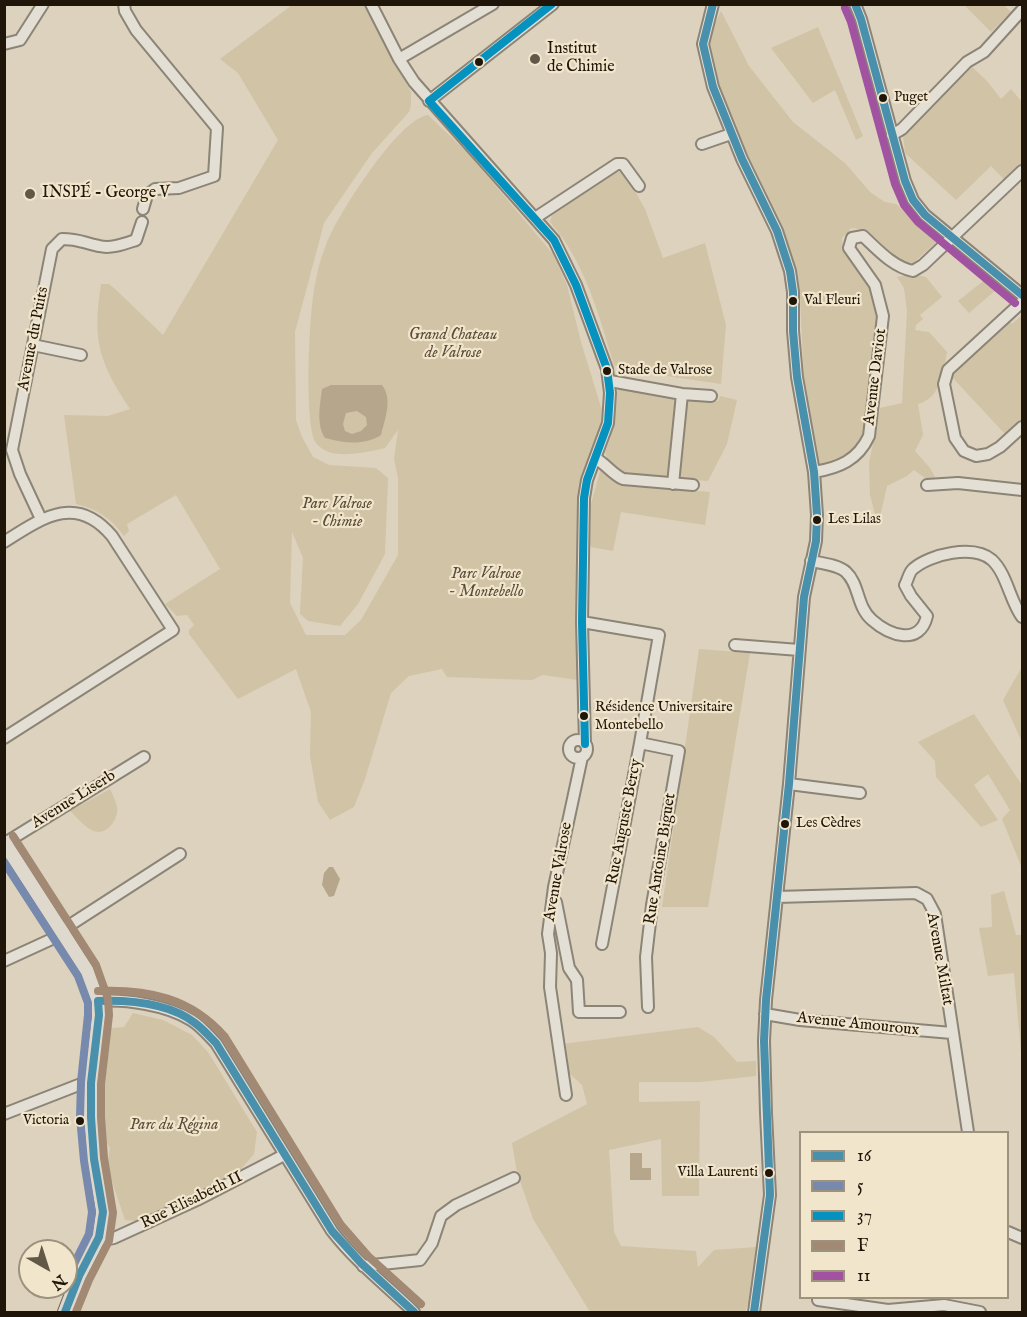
<!DOCTYPE html>
<meta charset="utf-8">
<style>
body{margin:0}
#map{position:relative;width:1027px;height:1317px;overflow:hidden;background:#ddd2bd;font-family:"IM FELL English",serif}
canvas{display:block}
.frame{position:absolute;inset:0;border:6px solid #1f1609;pointer-events:none}
.legend{position:absolute;left:799px;top:1131px;width:210px;height:168px;box-sizing:border-box;background:#f1e5cc;border:2px solid #9d927e;margin:0;padding:8px 10px;list-style:none;font-size:18px;color:#1f1609}
.legend li{display:flex;align-items:center;gap:12px;height:30px}
.legend b{width:30px;border:2px solid #9d927e}
.north{position:absolute;left:18px;top:1239px;width:60px;height:60px;box-sizing:border-box;background:#f1e5cc;border:2px solid #9d927e;border-radius:50%;rotate:141deg;font-size:16px;font-weight:700;line-height:24px;text-align:center;color:#1f1609}
.north::after{content:'';display:block;margin:auto;width:21px;height:27px;background:#625848;clip-path:polygon(50% 0,100% 100%,50% 72%,0 100%)}
</style>
<div id="map">
<canvas width="1027" height="1317"></canvas>
<div class="frame"></div>
<ul class="legend">
<li><b style="height:8px;background:#4990ac"></b>16</li>
<li><b style="height:8px;background:#7789ad"></b>5</li>
<li><b style="height:8px;background:#0692be"></b>37</li>
<li><b style="height:8px;background:#a28974"></b>F</li>
<li><b style="height:8px;background:#a153a1"></b>11</li>
</ul>
<div class="north">N</div>
</div>
<script>
const g = document.querySelector('canvas').getContext('2d');
g.lineJoin = 'round';
function paint(path, color) { g.fillStyle = color; g.fill(path, 'evenodd'); }
function strokePath(path, color, width, dash) { g.strokeStyle = color; g.lineWidth = width; g.lineCap = dash ? 'butt' : 'round'; g.setLineDash(dash || []); g.stroke(path); }
function drawText(font, color, halo, rows, align = 'center') {
  g.font = font + ' "IM FELL English",serif'; g.lineWidth = 4.5; g.setLineDash([]); g.textBaseline = 'middle'; g.strokeStyle = halo; g.fillStyle = color; for (const [text, x, y, turn = 0] of rows) {
    g.save(); g.translate(x, y); g.rotate((+turn || 0) * Math.PI / 180); g.textAlign = isNaN(turn) ? turn : align; if (halo) g.strokeText(text, 0, 0); g.fillText(text, 0, 0); g.restore();
  }
}
paint(new Path2D(`
 M 292,5 L 363,5 L 386,43 L 411,92 L 411,105 L 409,112 L 372,153 L 324,223 L 295,332 L 296,420 L 302,437 L 313,457 L 329,465 L 376,468 L 388,478 L 385,554 L 358,604 L 340,626 L 308,621 L 300,614 L 303,558 L 292,532 L 290,603 L 306,635 L 345,635 L 361,620 L 398,555 L 398,478 L 394,459 L 398,430 L 385,448 C 369,452 336,459 323,449 C 320,447 317,445 316,443 C 305,427 309,338 311,316 C 313,292 317,267 326,245 C 336,217 399,118 428,115 L 467,152 L 553,254 L 567,285 L 581,342 L 604,417 L 582,494 L 578,680 L 543,675 L 532,680 L 447,677 L 442,669 L 409,676 L 391,693 L 365,779 L 354,807 L 330,820 L 318,802 L 310,756 L 311,712 L 296,669 L 238,699 L 189,634 L 189,630 L 194,625 L 187,615 L 177,616 L 165,604 L 220,569 L 176,495 L 127,524 L 129,531 L 124,536 C 111,518 97,509 76,504 L 64,415 L 108,416 L 130,409 C 99,362 92,341 101,284 L 109,284 L 114,288 L 163,335 L 278,140 L 238,73 L 220,59 Z
 M 964,5 L 1004,5 L 1011,12 L 991,32 Z
 M 721,11 L 749,66 L 793,122 L 845,163 L 871,193 L 885,202 L 896,204 L 909,216 L 940,239 L 913,263 C 886,261 880,229 851,228 L 842,238 C 842,262 874,280 879,310 C 881,318 878,329 878,338 C 875,375 867,411 861,447 L 855,454 L 825,467 L 819,464 L 804,382 L 800,298 L 794,263 L 785,237 L 762,184 L 737,133 L 710,61 L 708,43 L 711,31 Z
 M 818,27 L 863,136 L 856,140 L 835,90 L 813,103 L 771,48 Z
 M 970,65 L 987,81 L 1001,99 L 1011,89 L 1022,102 L 1022,163 L 1005,180 L 991,166 L 956,200 L 905,153 L 903,136 Z
 M 624,171 L 645,209 L 663,258 L 705,243 L 726,325 L 721,384 L 627,370 L 614,365 C 599,315 585,262 550,222 L 552,215 L 612,173 Z
 M 912,274 L 926,277 L 942,297 L 920,315 L 923,319 L 916,325 L 915,330 L 929,332 L 947,352 C 943,372 941,398 918,404 L 923,435 L 915,451 L 930,468 L 936,479 L 928,480 L 914,470 L 907,476 L 887,486 L 878,525 L 870,495 L 869,463 L 880,408 L 902,403 L 907,311 L 904,288 L 897,277 Z
 M 987,278 L 996,290 L 969,313 L 958,301 Z
 M 1022,315 L 1022,419 L 1005,434 L 951,376 L 953,371 L 1010,322 L 1012,324 Z
 M 621,387 L 677,398 L 667,478 L 619,475 L 609,463 L 605,452 C 614,432 615,414 616,392 Z
 M 720,396 L 737,400 L 727,444 L 708,481 L 676,479 L 686,400 L 689,397 L 718,401 Z
 M 601,468 L 604,468 L 611,479 L 620,484 L 710,492 L 705,525 L 621,512 L 613,551 L 591,547 L 588,543 L 591,504 Z
 M 699,649 L 750,653 L 708,907 L 662,907 Z
 M 1022,667 L 1022,742 L 1003,700 Z
 M 974,714 L 1022,785 L 1022,866 L 1021,866 L 1002,819 L 1010,810 L 988,774 L 974,785 L 998,820 L 981,827 L 936,777 L 935,761 L 918,742 Z
 M 110,789 C 112,794 116,801 117,807 C 119,817 109,833 98,832 C 87,831 78,818 70,811 Z
 M 1004,891 L 1016,935 L 1022,935 L 1022,1064 L 1014,973 L 988,976 L 979,928 L 992,927 L 991,895 Z
 M 133,1013 L 163,1020 L 192,1035 L 208,1052 L 257,1132 L 254,1154 L 241,1169 L 177,1204 L 135,1221 L 125,1220 L 107,1167 L 110,1148 L 96,1126 L 96,1081 L 111,1028 L 124,1027 Z
 M 698,1027 L 714,1037 L 737,1062 L 756,1061 L 756,1076 L 700,1082 L 639,1082 L 639,1102 L 700,1101 L 699,1196 L 662,1196 L 661,1139 L 609,1150 L 614,1232 L 621,1246 L 696,1251 L 698,1267 L 714,1250 L 756,1247 L 748,1303 L 745,1312 L 590,1312 L 533,1219 L 517,1172 L 512,1143 L 587,1104 L 582,1085 L 568,1072 L 562,1044 Z`), '#d1c3a6');
paint(new Path2D(`
 M 331,385 L 382,385 C 393,399 385,419 381,435 C 364,446 344,443 325,438 C 316,424 320,405 322,389 ZM 357,411 L 366,417 L 367,425 L 361,431 L 352,434 L 345,431 L 343,424 L 346,413 Z
 M 329,867 L 333,867 L 340,879 L 334,896 L 329,897 L 322,885 L 324,873 Z
 M 630,1153 L 642,1153 L 642,1168 L 651,1168 L 651,1180 L 630,1180 Z`), '#b6a78c');
const minor = new Path2D(`
 M 124,4 L 125,11 L 136,30 L 217,128 L 214,176 L 179,188 L 155,189 L 147,195 L 143,209
 M 371,4 L 399,59 L 414,82 L 554,240 L 576,285 L 607,369 L 610,393 L 608,423 L 587,480 L 584,498 L 582,622 L 585,744
 M 713,4 L 703,44 L 713,87 L 742,159 L 777,231 L 790,271 L 793,292 L 793,331 L 797,377 L 814,472 L 817,515 L 816,541 L 804,597 L 789,784 L 766,1000 L 764,1041 L 766,1113 L 770,1195 L 754,1312
 M 855,4 L 861,19 L 905,181 L 913,200 L 925,215 L 1022,295
 M 4,44 L 20,40 L 43,4
 M 399,59 L 493,4
 M 429,101 L 553,4
 M 892,135 L 902,129 L 967,62 L 984,52 L 1022,10
 M 702,144 L 731,134
 M 535,218 L 617,164 L 623,164 L 639,186
 M 1022,302 L 948,370 L 944,384 L 955,438 L 964,451 L 976,456 L 988,454 L 1000,447 L 1022,427
 M 33,345 L 81,355
 M 610,381 L 682,394 L 711,396
 M 595,458 C 606,464 612,474 623,479 L 693,485
 M 814,472 C 839,468 858,460 869,436 L 883,316 L 875,285 L 849,248 L 852,238 L 863,236 C 878,250 893,267 913,271 L 923,265 L 1022,171
 M 673,484 L 682,394
 M 927,485 L 958,483 L 1022,490
 M 41,519 L 20,474 L 12,450 L 52,249 L 62,239 C 80,239 83,243 99,246 C 111,249 124,244 136,240 L 142,222
 M 4,542 C 42,518 76,493 112,536 L 173,630 L 4,738
 M 811,561 C 821,563 839,565 846,572 C 860,585 856,606 872,620 C 890,636 920,646 927,616 L 911,596 L 905,585 C 908,580 909,572 913,569 C 930,554 974,544 992,560 C 1007,574 1010,601 1022,617
 M 582,622 L 659,635 L 640,743 L 602,944
 M 735,645 L 799,650
 M569 749a9 9 0 1 1 18 0a9 9 0 1 1-18 0Z
 M 640,743 L 679,751 L 652,905 L 646,957 L 648,1007
 M 789,784 L 860,793
 M 5,843 L 144,757
 M 777,897 L 916,893 L 927,899 L 935,914 L 968,1132
 M 556,902 L 569,968 L 577,980 L 579,1012 L 620,1012
 M 4,961 L 52,939 L 73,923 L 180,854
 M 98,1001 C 126,999 167,1005 191,1020 C 201,1026 208,1035 216,1043 L 332,1231 C 356,1262 386,1285 414,1312
 M 765,1014 L 800,1020 L 952,1033
 M 566,1095 L 550,987 L 551,953 L 548,934 L 554,887 L 582,757
 M 4,1114 L 81,1084 L 91,1083
 M 1008,1232 L 1022,1238
 M 99,1237 L 104,1240 L 114,1238 L 197,1200 L 284,1155
 M 363,1266 L 420,1260 L 432,1243 L 441,1216 L 456,1205 L 514,1178
 M 818,1300 L 888,1310 L 944,1305 L 980,1312`);
const major = new Path2D(`
 M 4,842 L 87,971 L 98,1001 L 99,1015 L 91,1083 L 91,1117 L 94,1159 L 103,1212 L 99,1237 L 79,1276 L 65,1312`);
strokePath(minor, '#8b8477', 14);
strokePath(major, '#716a5e', 16);
strokePath(minor, '#e4dfd4', 10);
strokePath(major, '#dfd9cd', 14);
strokePath(new Path2D(`
 M 713,4 L 703,44 L 713,87 L 742,159 L 777,231 L 790,271 L 793,292 L 793,331 L 797,377 L 814,472 L 817,515 L 816,541 L 804,597 L 789,784 L 766,1000 L 764,1041 L 770,1195 L 754,1312
 M 855,4 L 861,19 L 905,181 L 913,200 L 925,215 L 1022,295
 M 65,1312 L 79,1276 L 99,1237 L 103,1212 L 94,1159 L 91,1117 L 91,1083 L 99,1015 L 98,1001 C 130,1000 169,1003 195,1023 C 203,1029 209,1036 216,1043 L 332,1231 L 361,1263 L 414,1312`), '#4990ac', 8);
strokePath(new Path2D(`
 M 4,862 L 78,976 L 88,1003 L 88,1015 L 81,1082 L 80,1117 L 84,1161 L 92,1212 L 89,1234 L 66,1280`), '#7789ad', 8);
strokePath(new Path2D(`
 M 429,101 L 554,240 L 576,285 L 607,369 L 610,393 L 608,423 L 587,480 L 584,498 L 582,622 L 585,744
 M 429,101 L 552,4`), '#0692be', 8);
strokePath(new Path2D(`
 M 13,836 L 96,965 L 108,999 L 109,1015 L 101,1084 L 101,1117 L 104,1158 L 113,1213 L 109,1241 L 89,1280 L 76,1312
 M 98,991 C 148,989 191,998 225,1037 L 341,1225 L 368,1256 L 421,1304`), '#a28974', 8);
strokePath(new Path2D(`
 M 845,8 L 851,22 L 895,184 L 904,205 L 918,222 L 1015,303`), '#a153a1', 8);
for (const [x, y, r, color] of [
 [535,59,6,"#625848"],
 [479,62,5,"#1f1609"],
 [883,98,5,"#1f1609"],
 [30,194,6,"#625848"],
 [793,301,5,"#1f1609"],
 [607,371,5,"#1f1609"],
 [817,520,5,"#1f1609"],
 [584,716,5,"#1f1609"],
 [785,824,5,"#1f1609"],
 [80,1121,5,"#1f1609"],
 [769,1173,5,"#1f1609"]
]) { const dot = new Path2D(); dot.arc(x, y, r, 0, 2 * Math.PI); g.fillStyle = color; g.fill(dot); strokePath(dot, '#f1e5cc', 2); }
drawText('14px', '#1f1609', '#f1e5cc', [
 ["Puget",894,98],
 ["Val Fleuri",804,301],
 ["Stade de Valrose",618,371],
 ["Les Lilas",828,520],
 ["Résidence Universitaire",595,708],
 ["Montebello",595,726],
 ["Les Cèdres",796,824],
 ["Victoria",69,1121,"right"],
 ["Villa Laurenti",758,1173,"right"]
], 'left');
drawText('16px', '#1f1609', '#f1e5cc', [
 ["Institut",547,50],
 ["de Chimie",547,68],
 ["INSPÉ - George V",42,194]
], 'left');
drawText('italic 16px', '#5a4e3a', '#f1e5cc', [
 ["Grand Chateau",453,336],
 ["de Valrose",453,354],
 ["Parc Valrose",337,505],
 ["- Chimie",337,523],
 ["Parc Valrose",486,575],
 ["- Montebello",486,593],
 ["Parc du Régina",174,1126]
]);
drawText('16px', '#1f1609', '#f1e5cc', [
 ["Avenue du Puits",34,339,-79],
 ["Avenue Daviot",876,377,-83],
 ["Avenue Liserb",74,800,-32],
 ["Rue Auguste Bercy",625,822,-79],
 ["Rue Antoine Biguet",661,859,-81],
 ["Avenue Valrose",559,872,-80],
 ["Avenue Miltat",939,959,80],
 ["Avenue Amouroux",858,1025,6],
 ["Rue Elisabeth II",192,1201,-26]
]);
</script>
